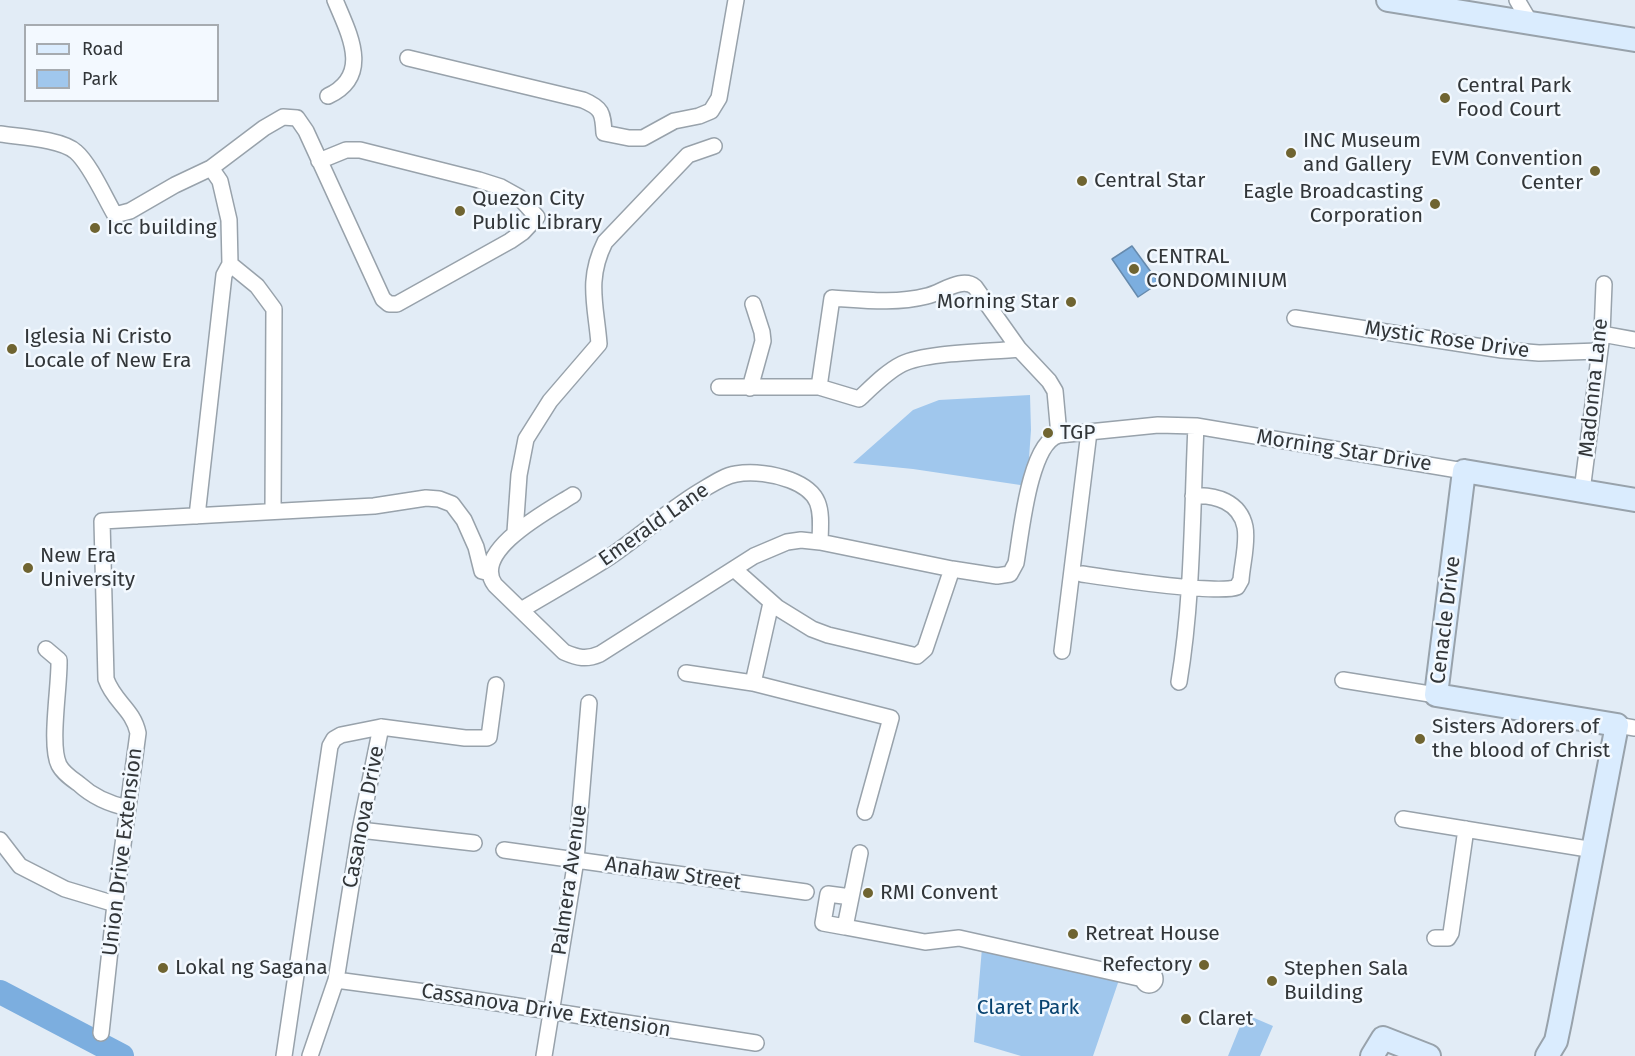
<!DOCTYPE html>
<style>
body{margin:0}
#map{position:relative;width:1635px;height:1056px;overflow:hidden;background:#e2ecf6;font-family:"Fira Sans",sans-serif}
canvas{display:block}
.legend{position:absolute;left:24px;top:24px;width:195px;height:78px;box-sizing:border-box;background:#f3f9ff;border:2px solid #a6abb0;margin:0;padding:8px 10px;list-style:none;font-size:18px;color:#323639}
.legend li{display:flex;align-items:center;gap:12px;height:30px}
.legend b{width:30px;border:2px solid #a6abb0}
</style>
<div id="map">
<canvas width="1635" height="1056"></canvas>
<ul class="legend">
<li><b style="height:8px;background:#daecfe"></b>Road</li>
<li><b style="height:16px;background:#a0c7ed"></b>Park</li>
</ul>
</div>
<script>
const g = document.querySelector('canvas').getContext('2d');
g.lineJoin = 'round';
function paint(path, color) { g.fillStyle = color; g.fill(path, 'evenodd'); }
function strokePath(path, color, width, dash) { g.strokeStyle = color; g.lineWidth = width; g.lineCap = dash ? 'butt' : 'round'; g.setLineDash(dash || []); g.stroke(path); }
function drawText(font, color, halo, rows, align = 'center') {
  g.font = font + ' "Fira Sans",sans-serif'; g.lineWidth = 5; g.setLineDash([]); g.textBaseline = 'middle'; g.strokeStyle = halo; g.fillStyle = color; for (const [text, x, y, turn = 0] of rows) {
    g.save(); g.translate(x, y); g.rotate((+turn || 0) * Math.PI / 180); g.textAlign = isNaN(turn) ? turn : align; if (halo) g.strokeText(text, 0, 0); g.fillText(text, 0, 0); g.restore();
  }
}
paint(new Path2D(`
 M 1030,395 L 1031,430 L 1027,486 L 913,469 L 853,463 L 913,410 L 939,400 Z
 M 982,948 L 1120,977 L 1093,1056 L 1021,1056 L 974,1042 Z
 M 1245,1014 L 1273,1026 L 1260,1056 L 1228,1056 Z`), '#a0c7ed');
const water = new Path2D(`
 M 1132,246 L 1159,283 L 1138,297 L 1112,259 Z`);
paint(water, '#7caedf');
strokePath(water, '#668aad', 1.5);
strokePath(new Path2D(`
 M 0,992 L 122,1056`), '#7caedf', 24);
const street = new Path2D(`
 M 1517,0 L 1530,22
 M 408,58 L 583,100 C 602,108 603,113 604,133 L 629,138 L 643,138 L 674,121 L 699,116 L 711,111 L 719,98 L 736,0
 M 328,96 C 373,75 348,32 335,0
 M 0,134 C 20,137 62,139 76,152 C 90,164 105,198 115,215 L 130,211 L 175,185 L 211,168 L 264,128 L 283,117 L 297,118 L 306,131 L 383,299 L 389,304 L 397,304 L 510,241 L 523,232 L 537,217 L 519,197 L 501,187 L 479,180 L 360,150 L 346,150 L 319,161
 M 230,264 L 257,286 L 274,309 L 273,511
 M 1295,318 L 1502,350 L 1539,353 L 1599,351
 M 1602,334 L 1635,340
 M 719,387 L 819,387 L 859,399 C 872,387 886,372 902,364 C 926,352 990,352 1019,349 L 1049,381 L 1055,391 L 1059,435
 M 819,387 L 832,298 C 864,300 895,304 927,296 C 941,293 962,276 975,287 L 1019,349
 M 750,388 L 763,341 L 762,332 L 753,304
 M 1582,491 L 1602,334 L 1604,284
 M 573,495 C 551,509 470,551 495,585 L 564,652 C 578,658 586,660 600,654 L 754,556 L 787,542 L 801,540 L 820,542 L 952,569 L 997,576 L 1010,574 L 1016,563 C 1021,535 1029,443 1059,435 L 1158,425 L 1196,426 L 1464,471
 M 197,516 L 224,275 L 230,264 L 229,220 L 220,181 L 211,168
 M 515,532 L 519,475 L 526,439 L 550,401 L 599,344 C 596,305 586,280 605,242 L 688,155 L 714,146
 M 734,569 L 778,608 L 812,629 L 828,635 L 917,656 L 925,649 L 952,569
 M 1082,574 C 1109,578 1219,595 1237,587 L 1241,580 C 1242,564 1248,543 1245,527 C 1240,502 1215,494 1193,496
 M 771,603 L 753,683 L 891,718 L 865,812
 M 521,610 C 551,592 582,575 611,556 C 641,535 668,511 699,492 C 711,485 723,476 736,474 C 753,471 774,474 790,480 C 824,493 821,511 820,542
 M 46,649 L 59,660 C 60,684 49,745 59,765 C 63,773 72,779 79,784 C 93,797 109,804 128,808
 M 1062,651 L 1089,432
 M 686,673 L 753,683
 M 1343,680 L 1436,695
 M 1179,682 C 1193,598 1192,511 1196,426
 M 1617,725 L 1635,728
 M 1403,819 L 1594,850
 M 360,830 L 474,843
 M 0,840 L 20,866 L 65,889 L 115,904
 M 504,850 L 806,892
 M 860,853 L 845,927 L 925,942 L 959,938 L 1143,979
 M 845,927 L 823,923 L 828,894 L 851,897
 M 1435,938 L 1448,938 L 1451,933 L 1466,829
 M1143 979a6 6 0 1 1 12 0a6 6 0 1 1-12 0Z
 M 336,980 L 433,993 L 756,1043
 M 101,1033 L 115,904 L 138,733 C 133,709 114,702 106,679 L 102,521 L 374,506 L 426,498 L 439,499 L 452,504 L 464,520 L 476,547 L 482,571 L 490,573
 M 284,1056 L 330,746 L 334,739 L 341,735 L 381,727 L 465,738 L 487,738 L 489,737 L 496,685
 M 310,1056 L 336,980 L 360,830 L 381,727
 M 544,1056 L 576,860 L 589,703`);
const secondary = new Path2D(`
 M 1388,0 L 1635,40
 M 1372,1056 L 1383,1038 L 1429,1056
 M 1547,1056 L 1556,1041 L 1560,1022 L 1617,725 L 1436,695 L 1464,471 L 1635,500`);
strokePath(street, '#98a2ab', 18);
strokePath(secondary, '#98a2ab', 26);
strokePath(street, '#fff', 15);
strokePath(secondary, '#daecfe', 22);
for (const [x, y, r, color] of [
 [1445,98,6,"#6f6431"],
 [1291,153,6,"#6f6431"],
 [1595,171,6,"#6f6431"],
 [1082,181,6,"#6f6431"],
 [1435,204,6,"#6f6431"],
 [460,211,6,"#6f6431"],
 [95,228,6,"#6f6431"],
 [1134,269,6,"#6f6431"],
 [1071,302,6,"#6f6431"],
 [12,349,6,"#6f6431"],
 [1048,433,6,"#6f6431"],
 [28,568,6,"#6f6431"],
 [1420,739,6,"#6f6431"],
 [868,893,6,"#6f6431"],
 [1073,934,6,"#6f6431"],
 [1204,965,6,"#6f6431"],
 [163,968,6,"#6f6431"],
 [1272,981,6,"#6f6431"],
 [1186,1019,6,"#6f6431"]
]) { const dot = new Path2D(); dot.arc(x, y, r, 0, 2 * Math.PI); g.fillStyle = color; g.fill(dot); strokePath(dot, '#f3f9ff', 2); }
drawText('21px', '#323639', '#f3f9ff', [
 ["Central Park",1457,86],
 ["Food Court",1457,110],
 ["INC Museum",1303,141],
 ["and Gallery",1303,165],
 ["EVM Convention",1583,159,"right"],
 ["Center",1583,183,"right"],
 ["Central Star",1094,181],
 ["Eagle Broadcasting",1423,192,"right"],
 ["Corporation",1423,216,"right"],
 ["Quezon City",472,199],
 ["Public Library",472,223],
 ["Icc building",107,228],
 ["CENTRAL",1146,257],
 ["CONDOMINIUM",1146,281],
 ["Morning Star",1059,302,"right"],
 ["Iglesia Ni Cristo",24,337],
 ["Locale of New Era",24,361],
 ["TGP",1060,433],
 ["New Era",40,556],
 ["University",40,580],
 ["Sisters Adorers of",1432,727],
 ["the blood of Christ",1432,751],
 ["RMI Convent",880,893],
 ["Retreat House",1085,934],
 ["Refectory",1192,965,"right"],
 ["Lokal ng Sagana",175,968],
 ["Stephen Sala",1284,969],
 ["Building",1284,993],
 ["Claret",1198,1019]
], 'left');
drawText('21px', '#323639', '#f3f9ff', [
 ["Mystic Rose Drive",1447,340,8],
 ["Madonna Lane",1594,388,-84],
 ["Morning Star Drive",1344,451,9],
 ["Emerald Lane",654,525,-35],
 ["Cenacle Drive",1446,620,-83],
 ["Casanova Drive",364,817,-79],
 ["Union Drive Extension",123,852,-83],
 ["Anahaw Street",673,874,8],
 ["Palmera Avenue",570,880,-82],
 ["Cassanova Drive Extension",546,1011,9]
]);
drawText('21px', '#084370', '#f3f9ff', [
 ["Claret Park",1028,1008]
]);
</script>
